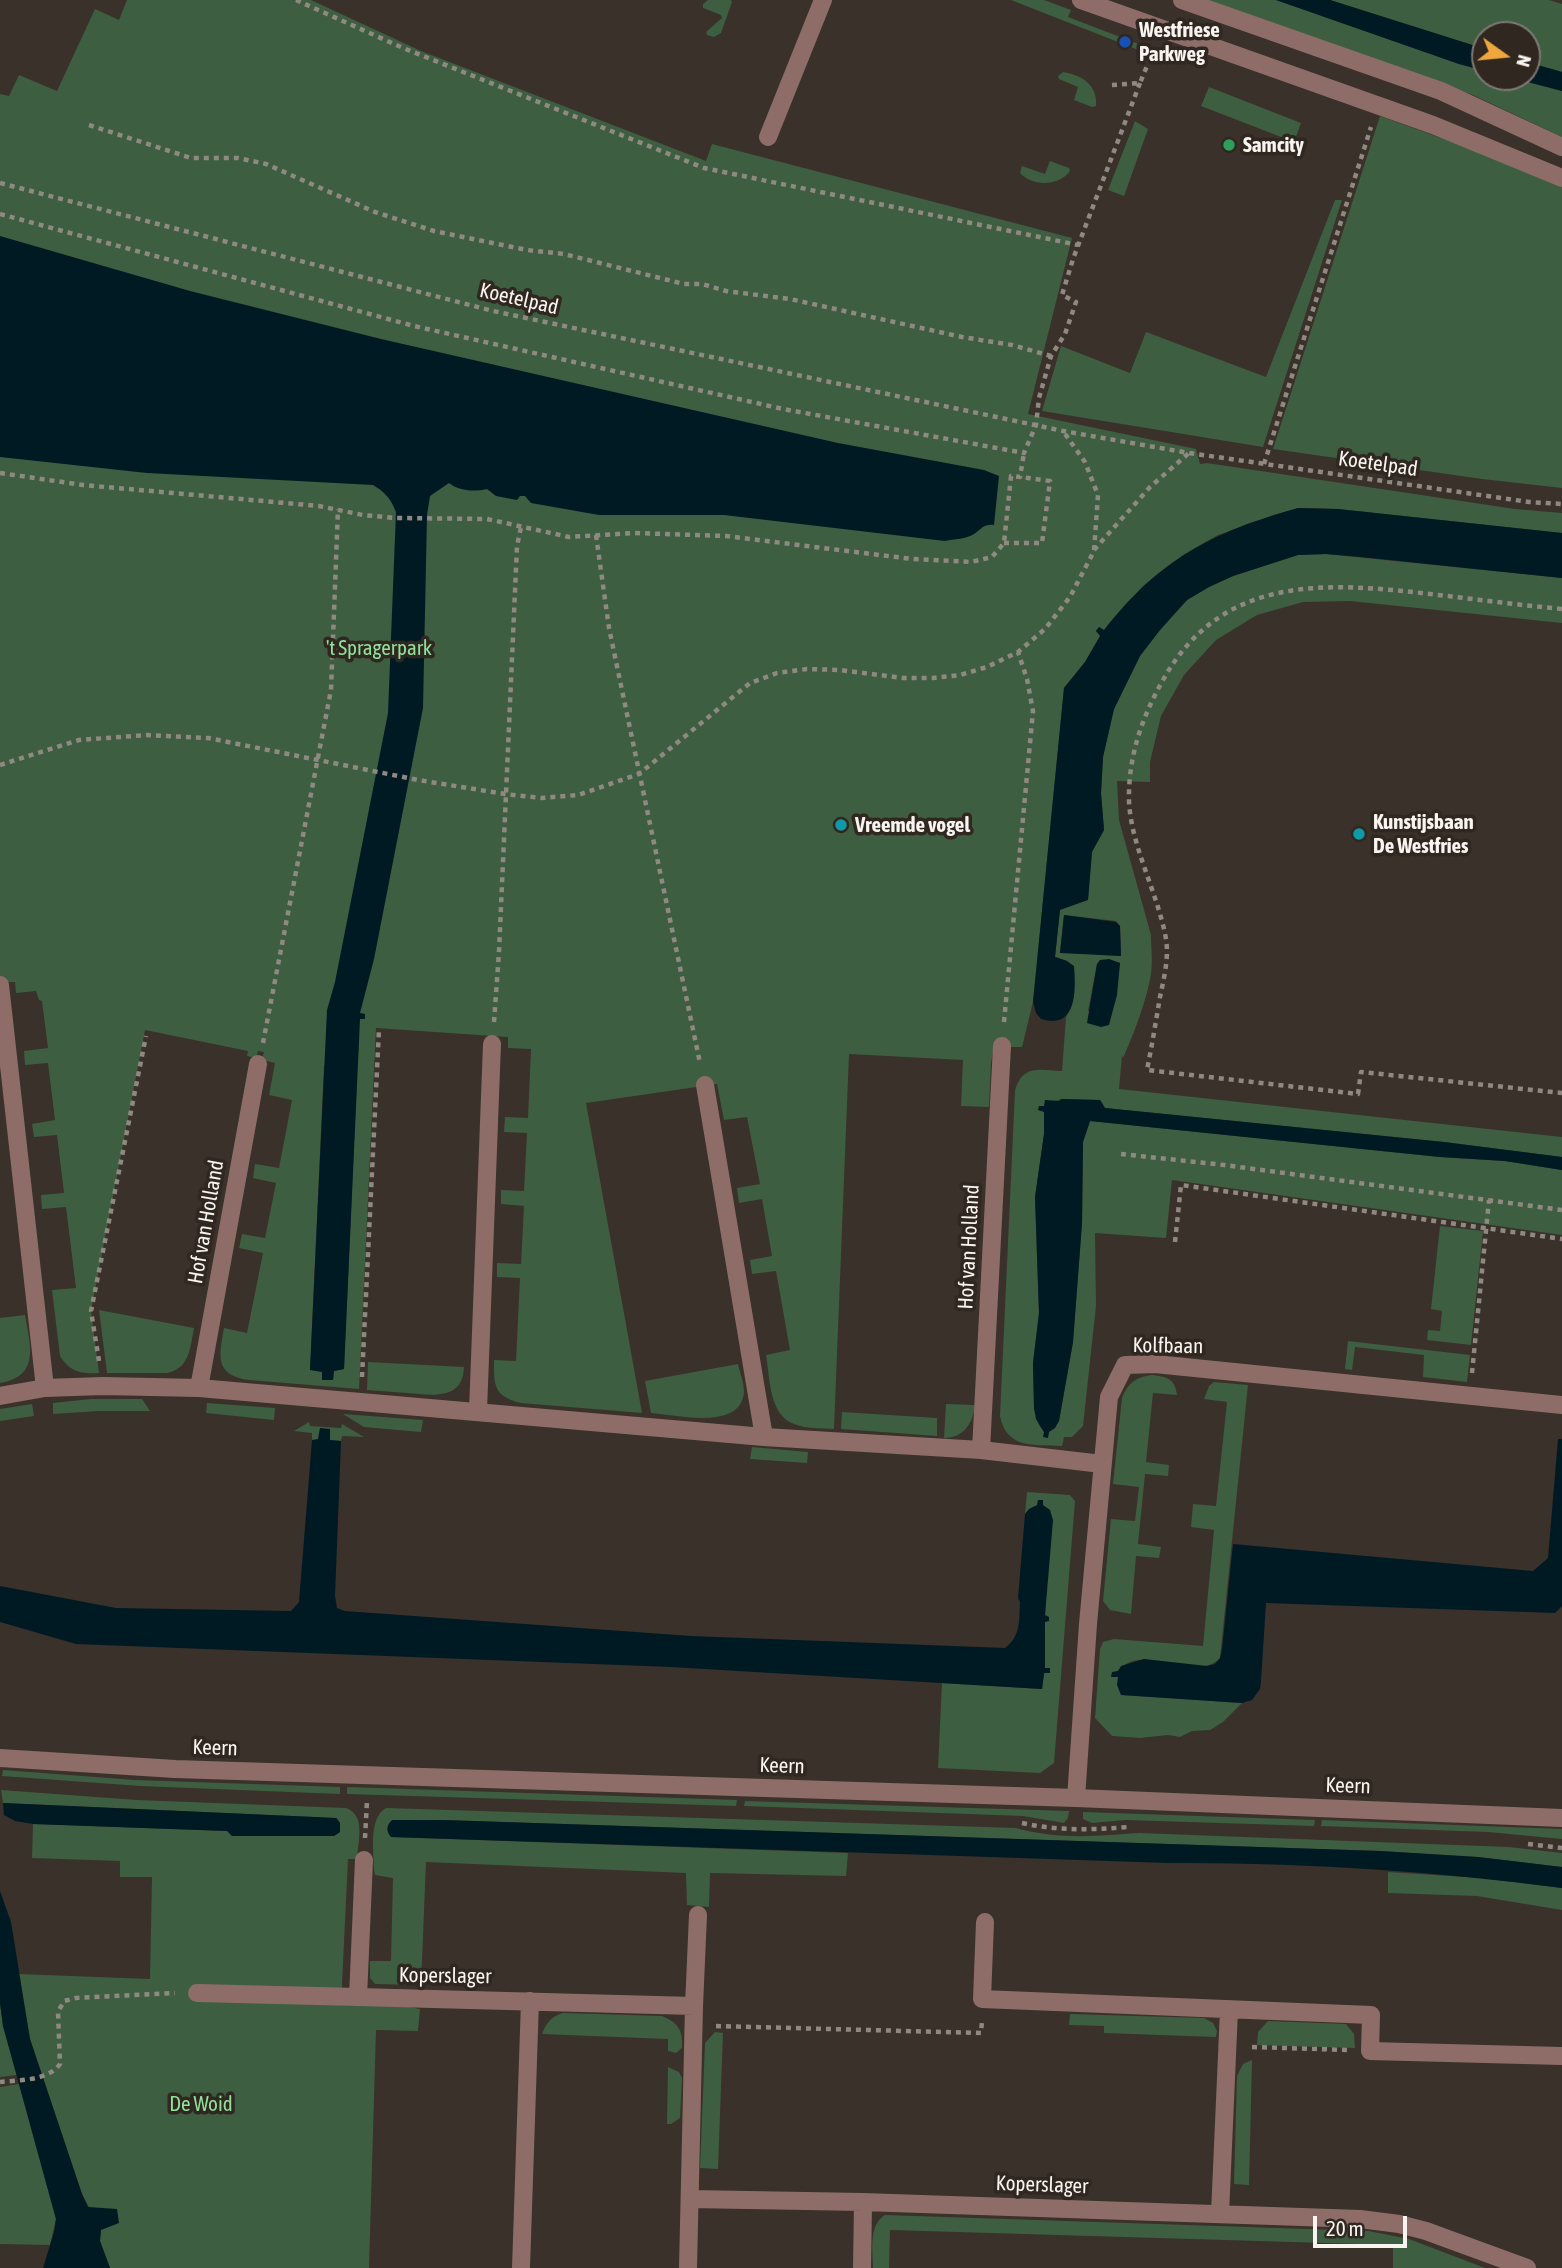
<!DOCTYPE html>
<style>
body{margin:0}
#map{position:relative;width:1562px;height:2268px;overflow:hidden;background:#3a312a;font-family:"Asap Condensed",sans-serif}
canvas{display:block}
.north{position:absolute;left:1471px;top:21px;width:70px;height:70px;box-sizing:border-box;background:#2f2720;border:2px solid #807973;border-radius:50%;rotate:105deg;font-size:19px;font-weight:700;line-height:28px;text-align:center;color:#f9f4ef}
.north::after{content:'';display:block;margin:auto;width:24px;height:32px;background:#efa73d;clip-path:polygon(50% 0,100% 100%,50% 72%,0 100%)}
.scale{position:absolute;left:1313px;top:2216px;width:94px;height:32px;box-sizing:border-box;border:4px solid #f9f4ef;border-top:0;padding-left:9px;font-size:21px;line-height:24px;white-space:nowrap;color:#f9f4ef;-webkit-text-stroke:5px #2f2720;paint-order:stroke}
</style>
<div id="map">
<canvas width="1562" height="2268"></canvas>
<div class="north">N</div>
<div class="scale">20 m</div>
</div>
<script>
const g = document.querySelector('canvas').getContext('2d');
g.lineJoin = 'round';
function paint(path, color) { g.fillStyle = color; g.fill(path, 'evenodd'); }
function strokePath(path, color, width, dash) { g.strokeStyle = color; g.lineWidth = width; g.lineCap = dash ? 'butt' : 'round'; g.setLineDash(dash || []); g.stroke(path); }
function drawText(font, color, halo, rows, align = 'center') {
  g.font = font + ' "Asap Condensed",sans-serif'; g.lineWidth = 7; g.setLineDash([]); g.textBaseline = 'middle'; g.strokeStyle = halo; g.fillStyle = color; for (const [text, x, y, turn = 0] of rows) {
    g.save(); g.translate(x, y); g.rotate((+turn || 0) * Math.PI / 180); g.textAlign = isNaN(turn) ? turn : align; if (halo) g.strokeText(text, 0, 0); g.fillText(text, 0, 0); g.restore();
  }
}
paint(new Path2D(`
 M 127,0 L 311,0 L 421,51 L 706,161 L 712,144 L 1072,238 L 1028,414 L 1196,449 L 1200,464 L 1207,463 L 1515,509 L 1562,513 L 1562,533 L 1338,509 L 1298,508 L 1218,535 L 1183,555 L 1143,586 L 1104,631 L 1099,627 L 1096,631 L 1101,635 L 1085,662 L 1064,688 L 1033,1002 L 1022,1047 L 994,1047 L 991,1063 L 989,1107 L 961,1106 L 963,1060 L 849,1054 L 834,1429 C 821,1428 805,1429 794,1424 C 769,1415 770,1378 766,1355 L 790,1350 L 776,1271 L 752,1274 L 750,1260 L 772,1256 L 762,1199 L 739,1203 L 737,1188 L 760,1184 L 747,1117 L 724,1120 L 717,1084 L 586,1103 L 642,1413 L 521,1403 C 493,1396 494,1385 494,1360 L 516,1361 L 520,1278 L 497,1277 L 497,1263 L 521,1264 L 524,1206 L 501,1204 L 501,1190 L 524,1191 L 527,1133 L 504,1132 L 505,1117 L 528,1118 L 531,1049 L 508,1048 L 508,1037 L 376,1028 L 359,1389 L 249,1380 C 214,1375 219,1356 224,1328 L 247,1333 L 263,1253 L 239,1248 L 242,1234 L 265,1238 L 276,1183 L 253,1178 L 255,1164 L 279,1168 L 292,1100 L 269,1095 L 275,1063 L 262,1060 L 264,1052 L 258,1051 L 256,1058 L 247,1056 L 248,1051 L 145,1030 L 91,1311 L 99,1373 C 81,1374 70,1372 60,1356 L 52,1290 L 76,1288 L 66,1207 L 42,1209 L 41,1195 L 64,1193 L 57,1135 L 34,1137 L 32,1124 L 55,1120 L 48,1063 L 25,1065 L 24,1051 L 48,1048 L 42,1001 L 39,1000 L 36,991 L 16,993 L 15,982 L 0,982 L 0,94 L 9,96 L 19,75 L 57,91 L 95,9 L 119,20 ZM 359,1029 L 344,1369 L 334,1371 L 333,1380 L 322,1372 L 310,1369 L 324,1066 Z
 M 708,0 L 731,0 L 732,2 L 721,33 L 714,37 L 707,35 L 706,32 L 722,18 L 721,15 L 703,8 L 703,4 Z
 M 1011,0 L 1044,0 L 1071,10 L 1068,17 L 1149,48 L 1146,53 Z
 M 1201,0 L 1276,0 L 1459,64 L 1485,71 L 1485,77 L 1509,77 L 1562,91 L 1562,137 L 1473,95 Z
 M 1330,0 L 1549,0 L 1562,4 L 1562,72 L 1527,62 L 1527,35 L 1485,35 L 1485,49 Z
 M 1063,72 C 1082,75 1098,85 1096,106 L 1092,107 L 1074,100 L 1078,87 L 1059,79 L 1058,76 Z
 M 1209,87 L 1301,123 L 1294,142 L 1201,106 Z
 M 1380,116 L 1488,155 L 1562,187 L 1562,488 L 1482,479 L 1273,449 Z
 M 1135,121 L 1148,129 L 1124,196 L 1108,190 Z
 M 1050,161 L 1069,168 L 1070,171 C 1059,186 1033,187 1020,173 L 1022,166 L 1045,174 Z
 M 1335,200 L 1342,200 L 1263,447 L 1042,411 L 1061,346 L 1130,373 L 1146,332 L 1266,377 Z
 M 1326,554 L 1562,578 L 1562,623 L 1350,601 L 1303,602 L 1257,615 L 1216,640 L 1184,675 L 1161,716 L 1150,762 L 1150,782 L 1117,781 L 1119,820 L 1151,935 C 1151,948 1153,961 1151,974 C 1147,999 1134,1034 1123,1058 L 1122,1055 L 1119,1089 L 1562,1137 L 1562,1157 L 1444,1142 L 1105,1108 L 1100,1100 L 1061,1099 L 1044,1107 L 1039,1107 L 1039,1110 L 1044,1111 L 1044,1134 L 1035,1197 L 1039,1313 L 1033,1363 L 1034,1407 L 1039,1425 L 1044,1432 L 1049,1431 L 1059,1421 L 1073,1342 L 1082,1223 L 1083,1142 L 1090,1121 L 1440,1157 L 1505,1161 L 1562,1170 L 1562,1235 L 1172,1180 L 1166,1238 L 1095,1233 L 1096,1306 L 1083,1426 L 1072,1437 L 1064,1437 L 1062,1446 C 1034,1444 1007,1450 1000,1416 L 1015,1091 C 1022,1064 1040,1070 1062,1071 L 1066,1017 L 1070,1009 L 1067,961 L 1055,957 L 1060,909 L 1088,899 L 1092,851 L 1104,830 L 1101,793 L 1103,757 L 1114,709 L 1140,656 L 1160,630 L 1187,600 L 1209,587 L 1233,576 L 1298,555 ZM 1064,915 L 1116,921 L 1120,926 L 1121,956 L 1060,952 ZM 1120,963 L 1115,1003 L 1088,1011 L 1097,964 Z
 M 1440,1226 L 1483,1231 L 1471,1345 L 1427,1340 L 1428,1330 L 1440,1331 L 1442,1311 L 1431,1309 Z
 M 99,1310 L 194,1328 C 190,1348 190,1368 167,1373 L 107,1373 Z
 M 25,1315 C 30,1345 41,1376 0,1383 L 0,1318 Z
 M 1348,1341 L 1470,1355 L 1467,1382 L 1423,1377 L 1424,1355 L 1355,1347 L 1352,1370 L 1345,1369 Z
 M 368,1362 L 464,1367 C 463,1401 431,1395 407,1393 C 393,1392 380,1391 367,1390 Z
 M 738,1364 C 740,1373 744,1383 744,1392 C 741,1431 677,1415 651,1413 L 645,1381 Z
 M 1152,1375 C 1167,1377 1175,1378 1177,1395 L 1153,1393 L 1146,1462 L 1169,1465 L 1168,1476 L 1145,1474 L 1138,1544 L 1161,1547 L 1159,1558 L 1136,1556 L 1131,1614 L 1110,1610 L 1103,1601 L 1111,1519 L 1135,1521 L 1139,1487 L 1113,1484 L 1122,1398 C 1127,1383 1138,1376 1152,1375 Z
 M 1214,1382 L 1248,1385 L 1220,1658 C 1201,1679 1158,1654 1133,1661 C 1123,1664 1119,1670 1111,1677 L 1118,1677 L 1122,1695 L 1242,1703 L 1223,1722 L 1210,1730 L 1192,1731 L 1180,1737 L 1168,1735 L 1140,1738 L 1112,1736 L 1095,1718 L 1100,1649 L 1103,1642 L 1114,1639 L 1203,1646 L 1214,1530 L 1191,1527 L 1193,1504 L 1216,1506 L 1227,1402 L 1204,1399 L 1209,1386 Z
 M 91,1399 L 142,1399 L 150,1411 L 99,1411 L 53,1414 L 53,1403 Z
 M 207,1403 L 275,1408 L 274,1420 L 206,1413 Z
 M 32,1404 L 34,1416 L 0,1421 L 0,1409 Z
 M 946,1404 L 975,1405 C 973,1423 964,1438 944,1438 Z
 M 842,1412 L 937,1418 L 937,1436 L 841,1429 Z
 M 343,1414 L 423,1420 L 421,1432 L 364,1427 Z
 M 309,1422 L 310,1426 L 341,1428 L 342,1424 L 364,1437 L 342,1436 L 341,1441 L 312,1440 L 312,1433 L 294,1431 Z
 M 752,1447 L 808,1452 L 807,1463 L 750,1459 Z
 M 1027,1492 L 1070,1495 L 1075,1501 L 1054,1763 L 1040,1773 L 938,1768 L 942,1683 L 1042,1689 L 1045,1668 L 1045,1622 L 1049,1617 L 1045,1616 L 1050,1510 C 1040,1504 1033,1504 1025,1514 Z
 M 3,1770 L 135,1780 L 340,1787 L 340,1794 L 140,1786 L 2,1776 Z
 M 347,1787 L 737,1800 L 736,1806 L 347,1794 Z
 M 1,1790 L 137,1800 L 346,1808 C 366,1815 358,1841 357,1859 L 348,1859 L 341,2005 L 404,2006 L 420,2009 L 418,2031 L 376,2030 L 369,2268 L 110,2268 L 100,2241 L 101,2230 L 82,2194 L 30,2039 L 18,1974 L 150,1979 L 152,1877 L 120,1877 L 120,1861 L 32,1858 L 33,1824 L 228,1831 L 232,1836 L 334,1836 L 340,1832 L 340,1823 L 337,1818 L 3,1803 Z
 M 745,1801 L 1069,1811 L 1068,1818 L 1064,1823 L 1023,1816 L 744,1806 Z
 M 386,1808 L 1016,1828 C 1061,1840 1094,1836 1139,1833 L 1509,1847 L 1562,1853 L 1562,1867 L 1478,1857 L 1380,1851 L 443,1820 L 392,1820 L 391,1837 L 848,1853 L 846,1876 L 710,1873 L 709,1907 L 687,1905 L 686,1873 L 426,1862 L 421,1985 L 375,1984 L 370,1978 L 370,1961 L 391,1961 L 393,1878 L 375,1875 L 374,1870 C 374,1852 368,1818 386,1808 Z
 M 1083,1812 L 1315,1820 L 1314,1826 L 1126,1820 L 1092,1823 L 1083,1819 Z
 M 1322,1820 L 1562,1829 L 1562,1839 L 1488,1832 L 1321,1826 Z
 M 1388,1872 L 1481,1878 L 1562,1888 L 1562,1910 L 1477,1896 L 1388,1893 Z
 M 0,2003 L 3,2026 L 17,2075 L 0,2077 Z
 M 563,2013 L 662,2016 C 679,2023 683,2031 682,2048 L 676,2053 L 668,2051 L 668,2039 L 542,2034 C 546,2023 552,2016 563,2013 Z
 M 1070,2014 L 1204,2018 L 1213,2023 L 1217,2031 L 1216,2037 L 1104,2033 L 1104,2026 L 1069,2025 Z
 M 1268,2021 L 1346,2024 L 1354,2034 L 1355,2048 L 1257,2045 L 1258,2032 Z
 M 715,2032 L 723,2033 L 718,2169 L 700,2168 L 705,2043 Z
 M 1252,2060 L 1249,2185 L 1234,2184 L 1237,2076 L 1243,2064 Z
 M 668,2067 L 679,2072 L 682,2078 L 680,2118 L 671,2124 L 667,2124 Z
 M 19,2084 L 56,2219 L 50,2245 L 0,2244 L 0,2087 Z
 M 885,2215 L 1369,2231 L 1409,2239 L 1485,2268 L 1393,2268 L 1393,2245 L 890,2230 L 889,2268 L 873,2268 C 873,2251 868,2225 885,2215 Z`), '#3d5e41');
paint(new Path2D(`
 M 1276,0 L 1330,0 L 1485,49 L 1485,71 L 1459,64 Z
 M 1527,62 L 1562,72 L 1562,91 L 1509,77 L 1527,77 Z
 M 0,236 L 190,291 L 381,339 L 838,443 L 984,470 L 999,476 L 994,525 C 983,524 982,529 974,534 C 966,539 954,539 945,541 L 724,515 L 599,515 L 531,503 L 525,496 L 520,496 L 517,500 L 496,496 L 487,489 C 474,492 459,491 449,483 L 430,496 L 427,515 L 423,708 L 374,959 L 360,1013 L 365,1014 L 365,1019 L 360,1019 L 344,1369 L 334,1371 L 333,1380 L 322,1380 L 322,1372 L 310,1370 L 327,1010 L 335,982 L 388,713 L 396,512 C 391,499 385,492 373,485 L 147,473 L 0,457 Z
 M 1298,508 L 1338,509 L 1562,533 L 1562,578 L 1361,557 L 1326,554 L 1298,555 L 1233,576 L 1209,587 L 1187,600 L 1160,630 L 1140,656 L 1114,709 L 1103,757 L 1101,793 L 1104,830 L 1092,852 L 1088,900 L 1060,910 L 1055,957 L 1067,961 L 1074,966 C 1076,991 1077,1030 1041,1019 L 1036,1013 L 1033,1002 L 1064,688 L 1085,662 L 1100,636 L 1096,631 L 1099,627 L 1104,630 C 1160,559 1212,532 1298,508 Z
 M 1064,915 L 1116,922 L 1120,926 L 1121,956 L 1060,953 Z
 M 1109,959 L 1120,963 L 1117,995 L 1109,1025 L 1101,1027 L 1087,1023 L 1097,964 L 1100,960 Z
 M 1061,1099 L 1100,1100 L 1105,1108 L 1444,1142 L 1562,1157 L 1562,1170 L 1505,1161 L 1440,1157 L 1090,1121 L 1083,1142 L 1082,1223 L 1073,1342 L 1059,1421 L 1055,1428 L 1049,1432 L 1048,1438 L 1043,1437 L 1044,1432 L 1036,1419 L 1034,1408 L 1033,1363 L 1039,1313 L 1035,1197 L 1044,1134 L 1044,1112 L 1038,1110 L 1039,1106 L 1044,1106 L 1045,1100 L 1060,1101 Z
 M 320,1428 L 330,1429 L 330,1440 L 341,1441 L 335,1596 L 337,1608 L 345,1611 L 691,1636 L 1005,1648 C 1021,1636 1019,1621 1020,1602 L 1018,1598 L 1025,1514 L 1029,1509 L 1037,1505 L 1038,1500 L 1043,1500 L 1043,1505 L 1050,1510 L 1053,1520 L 1045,1615 L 1049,1617 L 1049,1621 L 1045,1622 L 1045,1668 L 1050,1668 L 1050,1673 L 1044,1673 L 1042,1689 L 671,1667 L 76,1644 L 0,1622 L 0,1586 L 116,1608 L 291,1611 L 299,1602 L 312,1440 L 318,1439 Z
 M 1558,1439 L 1562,1439 L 1562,1606 L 1555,1613 L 1266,1603 L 1261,1681 L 1260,1689 L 1252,1700 L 1242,1703 L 1121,1695 L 1117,1685 L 1118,1677 L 1111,1677 L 1112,1672 L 1118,1671 L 1121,1666 L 1144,1659 L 1207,1666 L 1215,1664 L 1220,1658 L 1222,1649 L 1233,1544 L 1533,1571 L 1548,1558 Z
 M 3,1803 L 336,1818 L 340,1823 L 340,1832 L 334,1836 L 232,1836 L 227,1831 L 33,1824 L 15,1821 L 4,1815 Z
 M 392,1820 L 443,1820 L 1380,1851 L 1478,1857 L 1562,1867 L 1562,1888 C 1431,1871 1300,1862 1169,1863 L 391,1837 C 386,1831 386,1826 392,1820 Z
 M 0,1891 L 11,1922 L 30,2039 L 82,2194 L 88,2207 L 117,2209 L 119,2223 L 101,2230 L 100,2241 L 110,2268 L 43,2268 L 54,2232 L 56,2219 L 3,2026 L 0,2003 Z`), '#001a24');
strokePath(new Path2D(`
 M 296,0 L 403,48 L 704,168 L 1078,245
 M 1112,85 L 1140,83 L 1154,49
 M 89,125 L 191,158 L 238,158 L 266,164 L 375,212 L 434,231 L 527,250 L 564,254 L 684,284 L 702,284 L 726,291 L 790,299 L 962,337 L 1012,345 L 1051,356
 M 0,183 L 493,311 L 1063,431 L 1189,453 L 1529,502 L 1562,504
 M 0,214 L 414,326 L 783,409 L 1024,453 L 1036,425 L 1039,398 L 1051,356 L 1065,334 L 1076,302 L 1062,295 L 1073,259 L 1140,83
 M 1264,464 L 1371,127
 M 0,473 L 83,485 L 319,506 L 363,515 L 396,518 L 487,519 L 569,537 L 634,533 L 726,536 L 912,559 L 971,562 L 992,557 L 1004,543 L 1011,476 L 1020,477 L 1024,453
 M 596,535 L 609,628 L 700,1063
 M 1004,543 L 1042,543 L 1050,481 L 1021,477
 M 1094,550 L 1150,487 L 1189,453
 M 1562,609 C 1518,605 1474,599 1430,594 C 1326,582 1222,574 1163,680 C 1142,717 1128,757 1129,801 C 1131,847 1158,893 1166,939 C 1169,958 1164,978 1160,997 C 1156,1021 1152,1045 1147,1070 L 1358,1094 L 1361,1072 L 1562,1093
 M 0,765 L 79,740 L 147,735 L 208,738 L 418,780 L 505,794 L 541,798 L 578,795 L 639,774 L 750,683 L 777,673 L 807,669 L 840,670 L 903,678 L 933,678 L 960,675 L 987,667 L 1018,652 L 1045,629 L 1070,597 L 1094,551 L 1098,495 L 1085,462 L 1063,431
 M 494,1022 L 499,952 L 517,546 L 521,527
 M 1004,1022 L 1033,711 L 1027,679 L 1018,652
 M 263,1043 L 331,690 L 338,509
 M 1121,1154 L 1224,1165 L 1562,1210
 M 1175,1242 L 1181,1185 L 1562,1239
 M 99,1361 L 91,1311 L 146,1036
 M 1472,1373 L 1489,1200
 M 362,1377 L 379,1029
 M 1022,1823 C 1058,1831 1091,1830 1128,1827
 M 365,1838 L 367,1801
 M 1528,1844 L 1562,1848
 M 716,2026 L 981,2033 L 982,2021
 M 1252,2047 L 1348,2050
 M 0,2082 C 19,2080 48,2081 60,2064 L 58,2012 L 64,2001 L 76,1998 L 175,1993`), '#908982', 4.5, [5, 5]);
strokePath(new Path2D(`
 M 1081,0 L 1433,125 L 1562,178
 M 1182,0 L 1441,91 L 1562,147
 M 768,137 L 823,0
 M 0,985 L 45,1388
 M 705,1085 L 764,1437
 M 199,1388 L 258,1064
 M 0,1396 L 45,1388 L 103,1386 L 199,1388 L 764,1437 L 981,1450 L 1102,1464
 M 478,1411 L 492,1044
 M 981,1450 L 1002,1046
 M 0,1758 L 175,1769 L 1076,1798 L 1562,1818
 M 1076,1798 L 1088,1624 L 1109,1397 L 1125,1365 L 1155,1364 L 1562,1405
 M 364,1860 L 358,1997 L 694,2006 L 688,2268
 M 985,1922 L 982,1999 L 1371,2015 L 1370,2051 L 1562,2056
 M 197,1993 L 358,1997
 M 694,2006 L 698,1915
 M 690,2199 L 863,2202 L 1360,2219 L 1399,2224 L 1426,2231 L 1527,2268
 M 1220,2214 L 1229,2010
 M 521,2268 L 530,2001
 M 862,2268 L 863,2202`), '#8e6d68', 18);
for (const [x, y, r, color] of [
 [1125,42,7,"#1a4fb4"],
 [1229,145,7,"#2e9e5b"],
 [841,825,7,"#0f9aa8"],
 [1359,834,7,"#0f9aa8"]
]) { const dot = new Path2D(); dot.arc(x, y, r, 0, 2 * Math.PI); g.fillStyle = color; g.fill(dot); strokePath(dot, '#2f2720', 2.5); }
drawText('bold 21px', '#f9f4ef', '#2f2720', [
 ["Westfriese",1139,30],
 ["Parkweg",1139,54],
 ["Samcity",1243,145],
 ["Kunstijsbaan",1373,822],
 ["De Westfries",1373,846],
 ["Vreemde vogel",855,825]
], 'left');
drawText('21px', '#f9f4ef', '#2f2720', [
 ["Koetelpad",519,299,13],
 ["Koetelpad",1378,464,8],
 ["Hof van Holland",206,1222,-80],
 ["Hof van Holland",969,1247,-87],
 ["Kolfbaan",1168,1346,1],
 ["Keern",215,1748,2],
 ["Keern",782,1766,2],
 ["Keern",1348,1786,2],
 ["Koperslager",445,1976,1],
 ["Koperslager",1042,2185,2]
]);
drawText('21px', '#90e29b', '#2f2720', [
 ["'t Spragerpark",379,648],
 ["De Woid",201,2104]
]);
</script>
